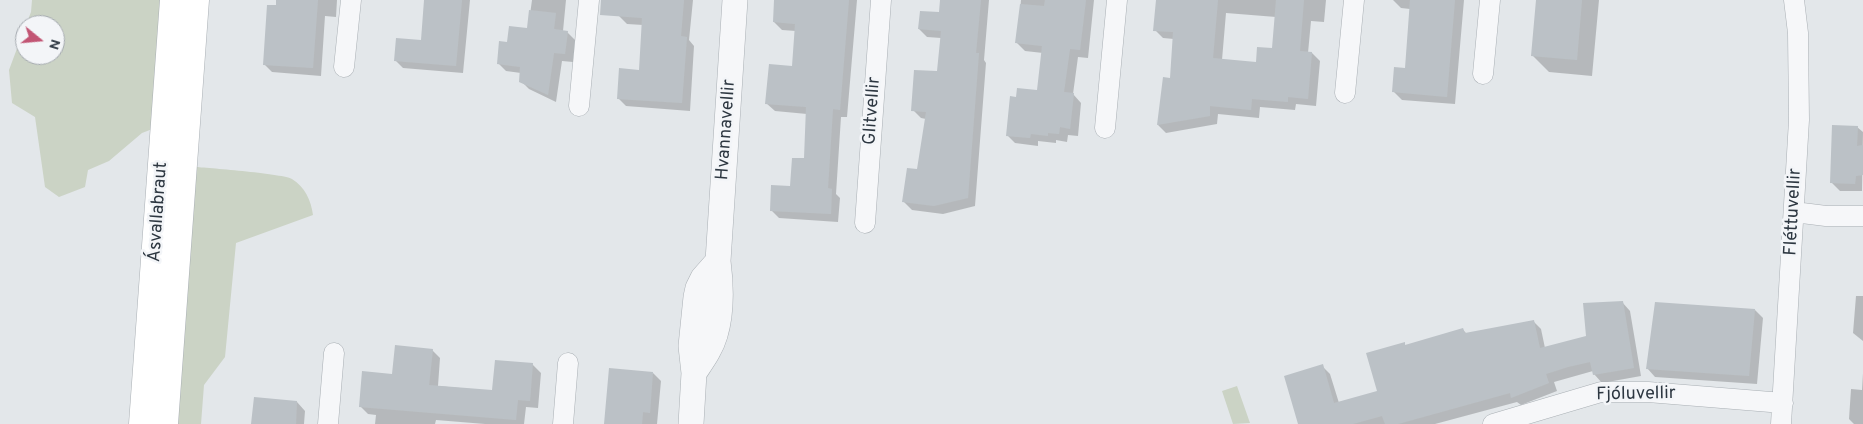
<!DOCTYPE html>
<meta charset="utf-8">
<style>
body{margin:0}
#map{position:relative;width:1863px;height:424px;overflow:hidden;background:#e3e7ea;font-family:Overpass,sans-serif}
canvas{display:block}
.north{position:absolute;left:15px;top:15px;width:50px;height:50px;box-sizing:border-box;background:#f3f5f8;border:1px solid #a4a9af;border-radius:50%;rotate:107deg;font-size:14px;font-weight:700;line-height:20px;text-align:center;color:#2d3741}
.north::after{content:'';display:block;margin:auto;width:18px;height:22px;background:#c25574;clip-path:polygon(50% 0,100% 100%,50% 72%,0 100%)}
</style>
<div id="map">
<canvas width="1863" height="424"></canvas>
<div class="north">N</div>
</div>
<script>
const g = document.querySelector('canvas').getContext('2d');
g.lineJoin = 'round';
function paint(path, color) { g.fillStyle = color; g.fill(path, 'evenodd'); }
function strokePath(path, color, width, dash) { g.strokeStyle = color; g.lineWidth = width; g.lineCap = dash ? 'butt' : 'round'; g.setLineDash(dash || []); g.stroke(path); }
function drawText(font, color, halo, rows, align = 'center') {
  g.font = font + ' Overpass,sans-serif'; g.lineWidth = 5; g.setLineDash([]); g.textBaseline = 'middle'; g.strokeStyle = halo; g.fillStyle = color; for (const [text, x, y, turn = 0] of rows) {
    g.save(); g.translate(x, y); g.rotate((+turn || 0) * Math.PI / 180); g.textAlign = isNaN(turn) ? turn : align; if (halo) g.strokeText(text, 0, 0); g.fillText(text, 0, 0); g.restore();
  }
}
paint(new Path2D(`
 M 32,0 L 165,0 L 155,128 L 142,133 L 109,161 L 88,170 L 85,187 L 59,197 L 45,187 L 35,117 L 12,103 L 9,70 L 25,27 L 25,55 L 55,55 L 55,25 L 26,25 L 31,12 Z
 M 196,167 C 210,168 285,174 292,179 C 305,187 311,200 313,215 L 236,243 L 225,357 L 204,385 L 201,424 L 174,424 Z
 M 1237,386 L 1250,423 L 1233,424 L 1222,391 Z`), '#cbd3c5');
paint(new Path2D(`
 M 277,0 L 337,0 L 336,17 L 325,16 L 321,76 L 272,72 L 264,64 Z
 M 425,0 L 470,0 L 463,73 L 403,68 L 395,60 L 422,42 Z
 M 532,0 L 566,0 L 563,31 L 567,32 L 575,40 L 573,62 L 562,61 L 556,102 L 529,89 L 521,81 L 521,73 L 506,71 L 498,63 L 508,43 L 528,29 Z
 M 621,0 L 693,0 L 689,40 L 694,46 L 690,111 L 626,106 L 618,98 L 640,71 L 643,25 L 627,24 L 619,16 Z
 M 775,0 L 857,0 L 847,117 L 841,117 L 836,194 L 840,198 L 838,222 L 779,218 L 771,210 L 791,188 L 805,159 L 807,114 L 775,111 L 766,103 L 793,67 L 796,31 L 782,30 L 774,22 Z
 M 949,0 L 989,0 L 984,60 L 986,63 L 975,206 L 943,214 L 912,210 L 904,202 L 918,171 L 926,119 L 921,118 L 913,110 L 939,73 L 941,38 L 927,37 L 919,29 L 940,14 Z
 M 1021,0 L 1094,0 L 1088,58 L 1078,57 L 1073,94 L 1081,103 L 1078,136 L 1068,135 L 1067,142 L 1056,140 L 1056,143 L 1038,141 L 1038,146 L 1015,143 L 1007,135 L 1018,98 L 1038,92 L 1043,53 L 1025,51 L 1017,43 Z
 M 1157,0 L 1326,0 L 1324,22 L 1311,21 L 1308,53 L 1312,53 L 1320,61 L 1316,106 L 1296,104 L 1295,110 L 1260,107 L 1259,118 L 1218,114 L 1217,124 L 1166,133 L 1158,125 L 1171,79 L 1174,39 L 1163,38 L 1155,30 ZM 1226,13 L 1276,17 L 1273,49 L 1257,63 L 1222,60 Z
 M 1393,0 L 1464,0 L 1455,104 L 1402,100 L 1394,92 L 1406,69 L 1410,9 L 1401,8 Z
 M 1538,0 L 1599,0 L 1592,76 L 1549,72 L 1533,56 Z
 M 1857,127 L 1863,132 L 1862,191 L 1840,191 L 1832,183 Z
 M 1856,296 L 1863,296 L 1863,341 L 1853,333 Z
 M 1622,302 L 1630,311 L 1641,376 L 1602,383 L 1594,374 L 1593,371 L 1554,382 L 1557,391 L 1521,405 L 1517,402 L 1435,424 L 1299,424 L 1322,366 L 1330,374 L 1339,403 L 1379,392 L 1404,343 L 1406,346 L 1463,330 L 1467,334 L 1533,321 L 1541,329 L 1545,348 L 1587,337 Z
 M 1755,310 L 1763,318 L 1757,384 L 1655,377 L 1647,368 Z
 M 432,350 L 440,358 L 438,386 L 493,391 L 532,364 L 541,373 L 538,408 L 526,407 L 524,424 L 485,424 L 436,420 L 435,424 L 375,424 L 376,415 L 368,414 L 360,406 L 393,375 Z
 M 653,373 L 661,381 L 657,424 L 592,424 L 605,424 Z
 M 1863,373 L 1863,424 L 1854,424 L 1849,419 L 1851,389 L 1862,390 Z
 M 297,402 L 305,411 L 304,424 L 253,424 Z`), '#0003');
paint(new Path2D(`
 M 276,0 L 318,0 L 313,68 L 263,65 L 267,5 L 276,5 Z
 M 424,0 L 462,0 L 456,66 L 394,61 L 396,38 L 421,40 Z
 M 601,0 L 684,0 L 681,36 L 687,37 L 682,103 L 617,99 L 619,68 L 639,70 L 642,18 L 600,15 Z
 M 774,0 L 849,0 L 840,110 L 833,109 L 828,188 L 832,189 L 831,214 L 770,211 L 771,185 L 790,186 L 792,158 L 804,158 L 806,107 L 765,104 L 769,64 L 792,66 L 795,24 L 773,22 Z
 M 940,0 L 981,0 L 976,53 L 979,53 L 968,198 L 934,206 L 902,202 L 907,168 L 917,169 L 926,112 L 911,111 L 914,70 L 937,71 L 941,31 L 918,29 L 920,11 L 939,12 Z
 M 1045,0 L 1086,0 L 1080,50 L 1070,49 L 1064,92 L 1074,93 L 1070,129 L 1060,127 L 1059,134 L 1048,133 L 1048,136 L 1031,134 L 1030,138 L 1006,136 L 1010,96 L 1016,97 L 1017,88 L 1037,90 L 1042,46 L 1015,43 L 1020,4 L 1044,6 Z
 M 1156,0 L 1218,0 L 1213,58 L 1256,62 L 1257,47 L 1272,48 L 1276,0 L 1304,0 L 1300,51 L 1312,52 L 1308,99 L 1288,97 L 1288,102 L 1252,99 L 1251,110 L 1210,106 L 1210,116 L 1157,125 L 1163,77 L 1170,78 L 1173,32 L 1153,31 Z
 M 1410,0 L 1455,0 L 1447,97 L 1392,92 L 1394,67 L 1405,68 Z
 M 1536,0 L 1582,0 L 1577,60 L 1531,56 Z
 M 529,10 L 556,13 L 554,29 L 568,31 L 565,54 L 554,53 L 548,95 L 519,82 L 520,67 L 497,64 L 499,41 L 507,42 L 509,26 L 527,28 Z
 M 1832,125 L 1858,126 L 1857,146 L 1863,145 L 1863,175 L 1856,176 L 1855,184 L 1830,183 Z
 M 1623,301 L 1634,368 L 1593,375 L 1590,362 L 1568,367 L 1546,374 L 1549,383 L 1511,398 L 1510,393 L 1398,424 L 1385,424 L 1382,416 L 1353,424 L 1298,424 L 1284,376 L 1323,364 L 1334,403 L 1377,391 L 1366,353 L 1405,342 L 1405,345 L 1463,328 L 1465,333 L 1534,320 L 1540,348 L 1586,336 L 1583,303 Z
 M 1655,302 L 1755,309 L 1749,376 L 1646,369 Z
 M 395,345 L 433,349 L 429,385 L 492,390 L 495,360 L 533,363 L 530,401 L 518,400 L 516,420 L 359,407 L 362,371 L 392,374 Z
 M 609,368 L 653,372 L 650,413 L 643,412 L 642,424 L 604,424 Z
 M 254,397 L 297,401 L 296,424 L 251,424 Z`), '#bbc1c6');
const minor = new Path2D(`
 M 344,67 L 351,0
 M 1483,74 L 1490,0
 M 1345,93 L 1354,0
 M 579,106 L 589,0
 M 1105,128 L 1117,0
 M 1794,212 L 1826,216 L 1863,216
 M 865,223 L 881,0
 M 328,424 L 334,353
 M 563,424 L 568,363
 M 1493,424 L 1601,392 L 1648,392 L 1783,403
 M 1781,424 L 1799,120 L 1798,33 L 1794,0`);
const tertiary = new Path2D(`
 M 694,373 C 702,361 711,349 715,335 C 722,312 721,284 718,261 L 735,0
 M 691,424 L 694,373 L 691,346 L 696,297 L 698,288 L 703,278 L 718,261`);
const secondary = new Path2D(`
 M 143,424 L 174,0
 M 164,424 L 195,0`);
strokePath(minor, '#a9afb4', 21);
strokePath(tertiary, '#a9afb4', 26);
strokePath(secondary, '#a9afb4', 29);
strokePath(minor, '#f6f7f9', 20);
strokePath(tertiary, '#f6f7f9', 25);
strokePath(secondary, '#fff', 28);
drawText('18px', '#2d3741', '#f3f5f8', [
 ["Glitvellir",873,111,-86],
 ["Hvannavellir",727,130,-86],
 ["Ásvallabraut",159,212,-86],
 ["Fléttuvellir",1794,212,-87],
 ["Fjóluvellir",1636,395,-1]
]);
</script>
